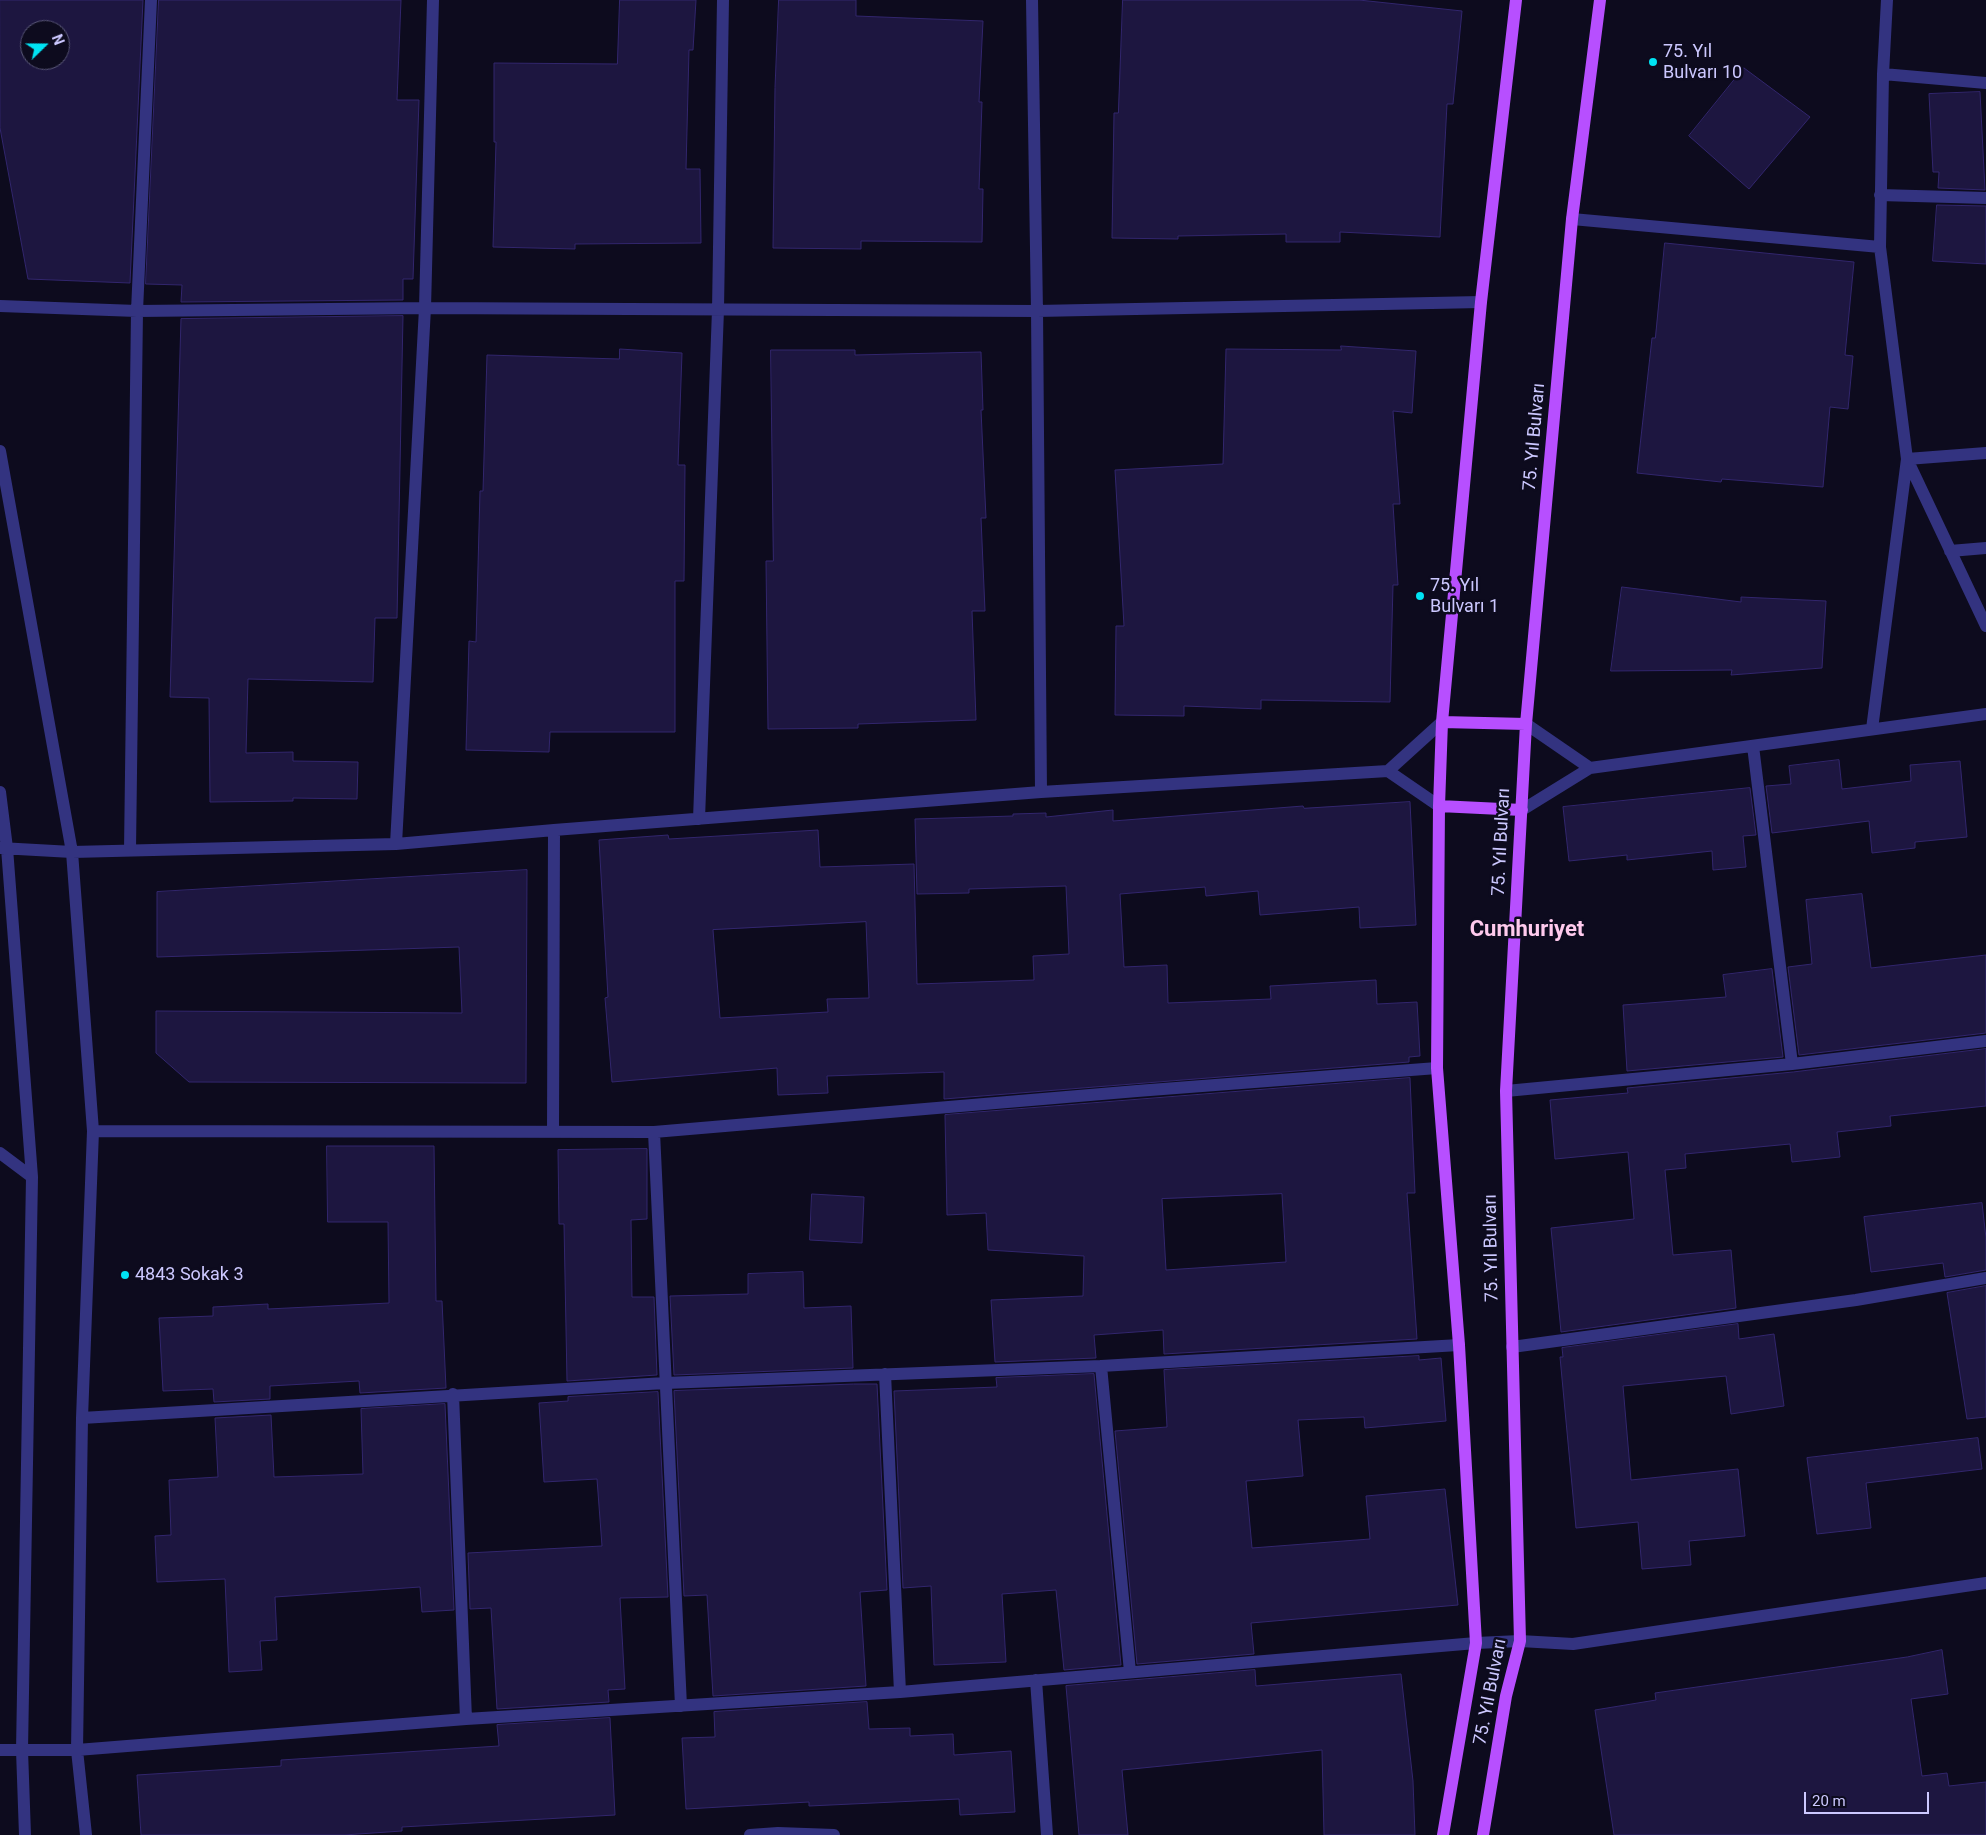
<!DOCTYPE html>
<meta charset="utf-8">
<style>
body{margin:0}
#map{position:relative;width:1986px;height:1835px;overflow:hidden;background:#0d0b1e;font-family:Roboto,sans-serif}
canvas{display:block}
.north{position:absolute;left:20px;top:20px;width:50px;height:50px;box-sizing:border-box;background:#0d0b1e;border:1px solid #595778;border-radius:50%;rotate:68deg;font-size:14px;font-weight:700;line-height:20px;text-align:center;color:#ccc8ff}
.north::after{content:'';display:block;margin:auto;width:18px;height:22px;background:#00e3f3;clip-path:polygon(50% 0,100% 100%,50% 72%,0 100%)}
.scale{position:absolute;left:1804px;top:1792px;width:125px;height:22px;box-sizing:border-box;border:2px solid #ccc8ff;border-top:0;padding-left:6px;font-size:15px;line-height:18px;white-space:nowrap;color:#ccc8ff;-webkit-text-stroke:4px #0d0b1e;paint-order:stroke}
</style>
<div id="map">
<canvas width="1986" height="1835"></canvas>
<div class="north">N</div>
<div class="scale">20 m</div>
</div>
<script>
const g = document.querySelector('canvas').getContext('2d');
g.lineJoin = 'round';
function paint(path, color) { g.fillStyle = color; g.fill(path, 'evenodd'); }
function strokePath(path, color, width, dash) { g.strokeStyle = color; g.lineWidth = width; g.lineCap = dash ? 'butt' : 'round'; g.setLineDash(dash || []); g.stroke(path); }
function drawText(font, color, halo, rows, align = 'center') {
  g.font = font + ' Roboto,sans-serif'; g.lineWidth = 5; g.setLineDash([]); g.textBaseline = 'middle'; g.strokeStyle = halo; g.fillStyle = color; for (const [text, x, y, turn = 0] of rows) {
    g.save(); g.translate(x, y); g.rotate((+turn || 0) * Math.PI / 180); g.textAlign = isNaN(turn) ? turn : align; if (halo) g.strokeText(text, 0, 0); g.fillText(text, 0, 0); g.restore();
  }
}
const building = new Path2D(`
 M 0,0 L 143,0 L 130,283 L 28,279 L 0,128 ZM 30,30 L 60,30 L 60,60 L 30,60 Z
 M 159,0 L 401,0 L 397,100 L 419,100 L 413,279 L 403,279 L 403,300 L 181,302 L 182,285 L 146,284 Z
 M 620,0 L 696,0 L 693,50 L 689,50 L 686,169 L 700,169 L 701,243 L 575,244 L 575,249 L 493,247 L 496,142 L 494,142 L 494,63 L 617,64 Z
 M 779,0 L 856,0 L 856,16 L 983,21 L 979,102 L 982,102 L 979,189 L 983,189 L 982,242 L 861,241 L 861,249 L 773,248 L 775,88 Z
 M 1123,0 L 1359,0 L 1462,11 L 1453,104 L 1447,104 L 1440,237 L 1340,232 L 1340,242 L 1286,242 L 1286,234 L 1178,236 L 1178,239 L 1112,238 L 1114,113 L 1118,113 Z
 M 1744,68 L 1810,117 L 1749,189 L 1689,136 Z
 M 1980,92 L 1985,190 L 1938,188 L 1939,172 L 1933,172 L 1929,94 Z
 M 1937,205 L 1986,206 L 1986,264 L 1933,261 Z
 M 1665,243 L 1854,262 L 1845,355 L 1853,356 L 1848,409 L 1830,407 L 1823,487 L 1722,479 L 1721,482 L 1637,473 L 1652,338 L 1655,338 Z
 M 403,316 L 397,618 L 375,618 L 373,682 L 248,679 L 246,753 L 293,752 L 293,761 L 358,762 L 357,799 L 293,798 L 293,801 L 210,802 L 209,698 L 170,697 L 181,319 Z
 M 1341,346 L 1416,351 L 1412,413 L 1393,411 L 1400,504 L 1393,504 L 1398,585 L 1393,585 L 1390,702 L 1261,700 L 1261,709 L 1184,706 L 1184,716 L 1115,715 L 1116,626 L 1124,626 L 1115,470 L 1223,464 L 1226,349 L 1341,350 Z
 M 620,349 L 682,353 L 678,465 L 685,465 L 684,581 L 675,581 L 675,732 L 550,732 L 549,752 L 466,750 L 469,641 L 476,642 L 480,491 L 483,491 L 487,355 L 619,359 Z
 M 771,350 L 855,350 L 855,355 L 981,352 L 983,410 L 981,410 L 986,518 L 981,518 L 985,611 L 972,611 L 976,720 L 858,724 L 858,728 L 768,729 L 766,561 L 773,561 Z
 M 1622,587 L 1741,602 L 1741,597 L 1826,601 L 1822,668 L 1731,675 L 1732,670 L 1611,671 Z
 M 1839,760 L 1842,789 L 1911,781 L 1910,765 L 1960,761 L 1967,837 L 1915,842 L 1915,848 L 1872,853 L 1869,821 L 1772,833 L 1766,786 L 1791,784 L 1789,766 Z
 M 1750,788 L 1756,835 L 1743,836 L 1746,867 L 1713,870 L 1712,851 L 1627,860 L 1627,855 L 1569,861 L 1563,807 Z
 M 1410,802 L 1416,925 L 1360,928 L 1359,907 L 1260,915 L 1258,891 L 1206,896 L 1205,887 L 1120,894 L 1124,967 L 1167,965 L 1168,1003 L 1271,999 L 1270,986 L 1376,980 L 1377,1004 L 1417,1002 L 1420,1056 L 1409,1057 L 1409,1062 L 944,1099 L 944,1072 L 827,1076 L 828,1093 L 778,1095 L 777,1068 L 612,1082 L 605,998 L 608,997 L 599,840 L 668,835 L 669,839 L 818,830 L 820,867 L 914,864 L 917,984 L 1034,980 L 1033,956 L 1069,954 L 1066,886 L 969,889 L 969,893 L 917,894 L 915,819 L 1013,816 L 1013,814 L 1046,813 L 1046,817 L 1113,810 L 1113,821 L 1303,806 L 1304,808 ZM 866,922 L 869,998 L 827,999 L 828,1012 L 720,1018 L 713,930 Z
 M 527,870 L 526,1083 L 189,1082 L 156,1053 L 156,1011 L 462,1013 L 459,947 L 157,957 L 157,892 Z
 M 1862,894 L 1871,968 L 1986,955 L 1986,1033 L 1799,1055 L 1788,967 L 1812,964 L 1806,900 Z
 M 1772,969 L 1783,1057 L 1627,1071 L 1623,1005 L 1726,997 L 1723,975 Z
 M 1986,1049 L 1986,1106 L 1890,1116 L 1891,1126 L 1837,1132 L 1840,1157 L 1792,1162 L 1790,1144 L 1685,1154 L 1686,1168 L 1665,1170 L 1673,1255 L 1731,1250 L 1736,1308 L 1561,1332 L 1551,1228 L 1634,1219 L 1628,1152 L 1555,1159 L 1550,1100 L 1628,1093 L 1627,1088 L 1793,1072 Z
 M 1410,1078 L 1415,1193 L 1407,1193 L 1417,1339 L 1164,1354 L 1163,1330 L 1094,1335 L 1096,1358 L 995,1362 L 991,1300 L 1083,1296 L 1084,1256 L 988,1250 L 986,1213 L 947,1215 L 945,1115 ZM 1282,1194 L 1286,1262 L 1166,1270 L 1162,1199 Z
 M 327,1146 L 434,1146 L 436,1301 L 442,1301 L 446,1388 L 360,1393 L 359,1381 L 270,1386 L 270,1399 L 214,1402 L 213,1389 L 163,1391 L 159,1318 L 213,1316 L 213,1307 L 268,1304 L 268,1309 L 389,1303 L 388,1222 L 328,1222 Z
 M 647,1149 L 647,1219 L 631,1220 L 632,1297 L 654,1297 L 657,1375 L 567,1381 L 564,1224 L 559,1224 L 558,1150 Z
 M 812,1194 L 864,1197 L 862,1243 L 810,1240 Z
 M 1982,1203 L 1986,1238 L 1986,1270 L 1945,1277 L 1943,1263 L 1871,1272 L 1864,1217 Z
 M 803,1272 L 804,1308 L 851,1306 L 853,1368 L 674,1375 L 670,1296 L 748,1294 L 748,1274 Z
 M 1986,1286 L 1986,1417 L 1967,1419 L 1947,1293 Z
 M 1738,1324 L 1739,1339 L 1774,1334 L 1784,1406 L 1731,1414 L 1726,1376 L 1623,1386 L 1631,1480 L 1738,1469 L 1745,1536 L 1689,1541 L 1691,1565 L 1642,1569 L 1638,1522 L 1576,1528 L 1560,1357 L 1563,1357 L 1562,1348 Z
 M 1419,1356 L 1419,1360 L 1441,1358 L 1446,1421 L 1365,1428 L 1364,1417 L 1298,1420 L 1303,1476 L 1246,1481 L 1252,1548 L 1370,1539 L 1366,1496 L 1445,1489 L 1458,1605 L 1251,1623 L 1254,1654 L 1137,1664 L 1115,1431 L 1167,1427 L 1164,1370 Z
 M 1094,1374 L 1121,1665 L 1064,1670 L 1056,1590 L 1002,1594 L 1006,1662 L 934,1665 L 931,1586 L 903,1588 L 894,1391 L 997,1387 L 996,1378 Z
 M 854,1384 L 877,1384 L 887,1590 L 860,1592 L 866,1686 L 713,1696 L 707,1595 L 684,1596 L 674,1391 Z
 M 658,1392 L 668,1597 L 620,1598 L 625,1689 L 608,1690 L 609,1702 L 497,1709 L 491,1608 L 470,1609 L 468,1553 L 602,1546 L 597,1479 L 544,1482 L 539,1403 L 568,1401 L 568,1397 Z
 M 445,1404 L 454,1610 L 422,1612 L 420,1587 L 275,1597 L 277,1640 L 260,1641 L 262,1670 L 229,1672 L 225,1579 L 157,1582 L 155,1536 L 171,1535 L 169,1480 L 218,1477 L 215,1418 L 271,1415 L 274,1477 L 363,1474 L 361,1409 Z
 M 1978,1438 L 1982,1469 L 1866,1483 L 1871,1528 L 1817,1534 L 1807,1458 Z
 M 1942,1650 L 1948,1694 L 1911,1699 L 1922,1776 L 1947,1773 L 1949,1786 L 1986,1782 L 1986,1835 L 1614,1835 L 1595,1710 L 1656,1700 L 1655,1693 L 1907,1657 Z
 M 1255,1670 L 1256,1686 L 1401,1674 L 1413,1781 L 1415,1835 L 1324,1835 L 1322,1750 L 1122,1770 L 1128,1835 L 1079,1835 L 1066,1686 Z
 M 867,1702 L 869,1729 L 910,1728 L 910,1736 L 953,1734 L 954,1755 L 1011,1751 L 1015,1812 L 960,1815 L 959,1799 L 809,1806 L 809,1802 L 686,1809 L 682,1738 L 715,1737 L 714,1712 Z
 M 610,1718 L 615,1815 L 402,1827 L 402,1831 L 344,1835 L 141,1835 L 137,1775 L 281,1766 L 281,1760 L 499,1746 L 497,1725 Z`);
paint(building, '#1d1640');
strokePath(building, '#32266d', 1);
strokePath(new Path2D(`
 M 1032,0 L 1037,311 L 1041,792
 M 1887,0 L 1883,74 L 1880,247 L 1907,459 L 1986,626
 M 1883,74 L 1986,83
 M 1880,195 L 1986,198
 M 1572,219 L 1880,247
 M 0,306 L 137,311 L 425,308 L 1037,311 L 1481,302
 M 0,451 L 72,852 L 93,1131 L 82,1418 L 77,1750 L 86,1835
 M 1950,551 L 1986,548
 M 1526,724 L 1590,768
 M 1872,729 L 1907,459 L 1986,453
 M 1753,746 L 1792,1064
 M 1388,771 L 1442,722
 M 0,792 L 7,848 L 32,1177 L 22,1750 L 25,1835
 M 1522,810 L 1590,768 L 1986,714
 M 699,819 L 718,310 L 723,0
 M 396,844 L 425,308 L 433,0
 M 0,848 L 72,852 L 396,844 L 554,830 L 1041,792 L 1388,771 L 1439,806
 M 130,850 L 137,311 L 151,0
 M 1506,1091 L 1792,1064 L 1986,1041
 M 93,1131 L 654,1132 L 1137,1091 L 1437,1068
 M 553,1131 L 554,830
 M 654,1132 L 681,1706
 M 0,1153 L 32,1177
 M 1512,1347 L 1856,1300 L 1986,1278
 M 1101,1366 L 1130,1672
 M 885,1374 L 900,1692
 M 453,1394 L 466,1719
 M 82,1418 L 665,1383 L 1101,1366 L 1459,1345
 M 1036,1680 L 1047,1835
 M 0,1750 L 77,1750 L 466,1719 L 900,1692 L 1476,1643 L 1520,1641 L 1573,1644 L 1986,1583
 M 750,1835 L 778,1833 L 834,1835`), '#333380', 12);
strokePath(new Path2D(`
 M 1442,722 L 1526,724
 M 1439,806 L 1522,810
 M 1443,1835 L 1476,1643 L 1459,1345 L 1437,1068 L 1439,806 L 1442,722 L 1481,302 L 1516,0
 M 1483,1835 L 1506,1696 L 1520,1641 L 1506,1091 L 1526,724 L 1572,219 L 1600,0`), '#b74fff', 12);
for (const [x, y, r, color] of [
 [1653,62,5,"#00e3f3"],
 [1420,596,5,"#00e3f3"],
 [125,1275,5,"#00e3f3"]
]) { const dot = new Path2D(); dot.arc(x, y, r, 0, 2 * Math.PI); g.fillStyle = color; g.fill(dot); strokePath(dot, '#0d0b1e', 2); }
drawText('18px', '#ccc8ff', '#0d0b1e', [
 ["75. Yıl",1663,52],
 ["Bulvarı 10",1663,73],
 ["75. Yıl",1430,586],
 ["Bulvarı 1",1430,607],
 ["4843 Sokak 3",135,1275]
], 'left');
drawText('18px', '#ccc8ff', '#0d0b1e', [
 ["75. Yıl Bulvarı",1535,437,-85],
 ["75. Yıl Bulvarı",1502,842,-87],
 ["75. Yıl Bulvarı",1492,1248,-91],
 ["75. Yıl Bulvarı",1491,1692,-79]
]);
drawText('bold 22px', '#ffcaed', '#0d0b1e', [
 ["Cumhuriyet",1527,930]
]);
</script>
